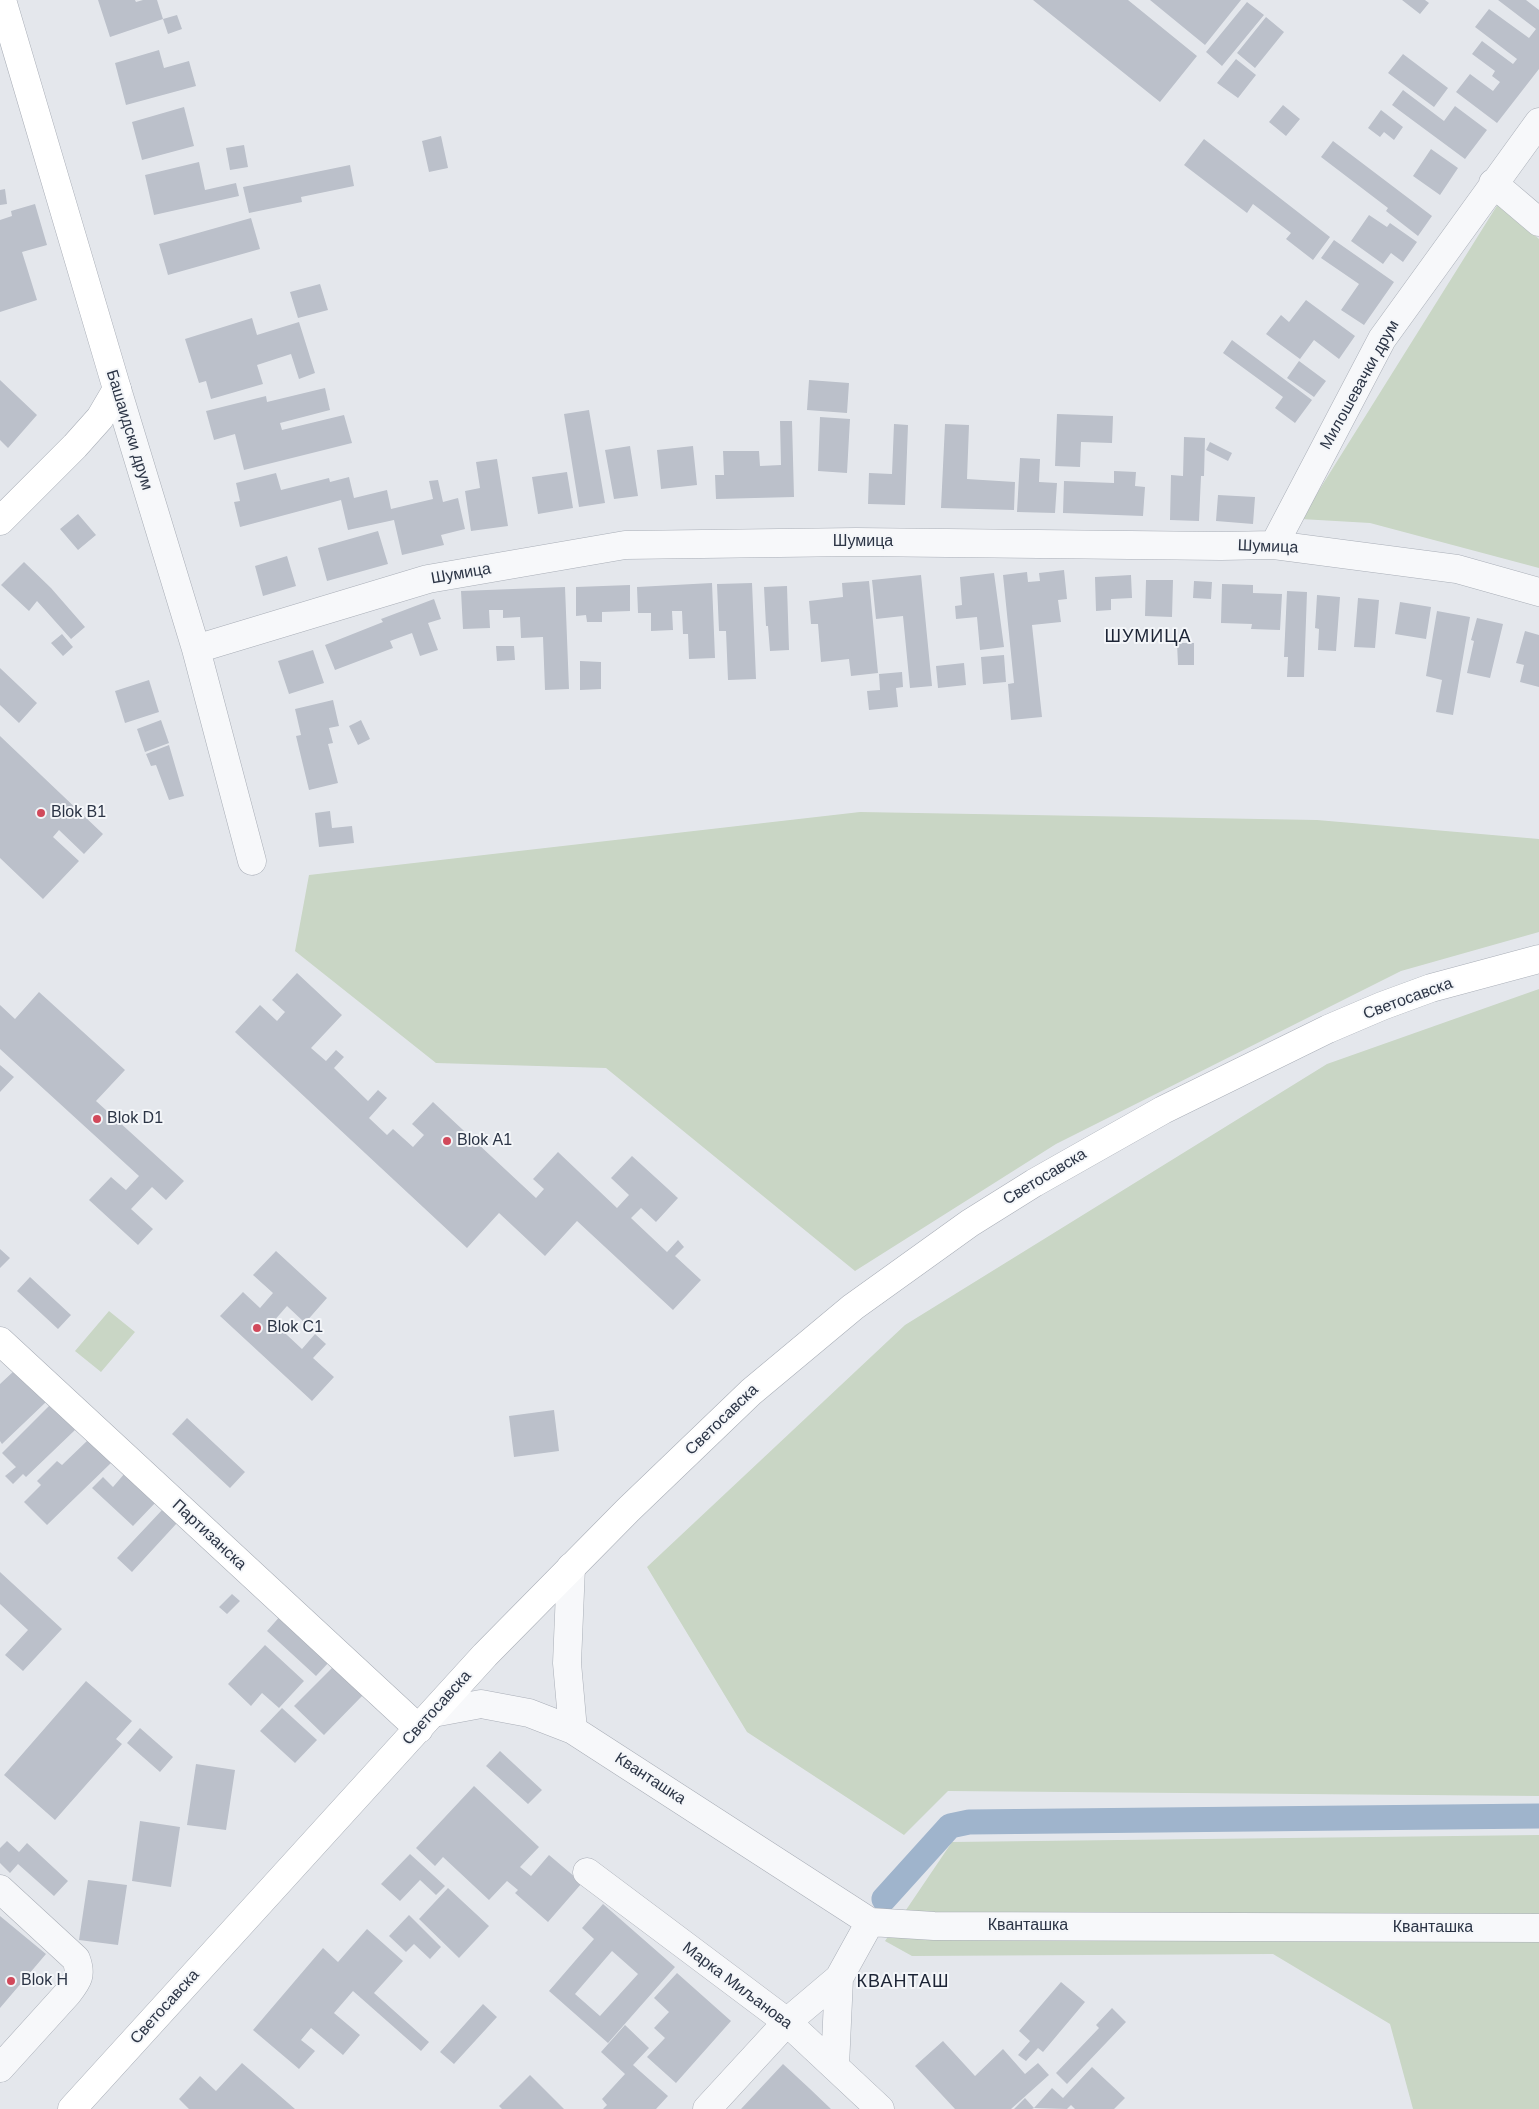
<!DOCTYPE html>
<meta charset="utf-8">
<style>
body{margin:0}
canvas{display:block;background:#e4e7ec}
</style>
<canvas width="1539" height="2109"></canvas>
<script>
const g = document.querySelector('canvas').getContext('2d');
g.lineJoin = 'round';
function paint(path, color) { g.fillStyle = color; g.fill(path, 'evenodd'); }
function strokePath(path, color, width, dash) { g.strokeStyle = color; g.lineWidth = width; g.lineCap = dash ? 'butt' : 'round'; g.setLineDash(dash || []); g.stroke(path); }
function drawText(font, color, halo, rows, align = 'center') {
  g.font = font + ' Helvetica,sans-serif'; g.lineWidth = 4; g.setLineDash([]); g.textBaseline = 'middle'; g.strokeStyle = halo; g.fillStyle = color; for (const [text, x, y, turn = 0] of rows) {
    g.save(); g.translate(x, y); g.rotate((+turn || 0) * Math.PI / 180); g.textAlign = isNaN(turn) ? turn : align; if (halo) g.strokeText(text, 0, 0); g.fillText(text, 0, 0); g.restore();
  }
}
paint(new Path2D(`
 M 1498,204 L 1539,239 L 1539,568 L 1370,523 L 1301,519 Z
 M 860,812 L 1317,820 L 1539,839 L 1539,932 L 1401,971 L 1056,1144 L 855,1271 L 606,1068 L 436,1063 L 295,951 L 309,875 Z
 M 1539,989 L 1539,1796 L 948,1791 L 904,1835 L 747,1732 L 647,1567 L 905,1325 L 1327,1064 Z
 M 109,1311 L 135,1332 L 101,1372 L 75,1351 Z
 M 1539,1835 L 1539,2109 L 1413,2109 L 1390,2024 L 1273,1954 L 912,1956 L 885,1941 L 952,1842 Z`), '#c9d6c5');
strokePath(new Path2D(`
 M 884,1899 L 950,1826 L 969,1822 L 1539,1816`), '#9fb4cc', 25);
paint(new Path2D(`
 M 98,0 L 135,0 L 136,2 L 143,0 L 157,0 L 163,19 L 110,37 Z
 M 1033,0 L 1128,0 L 1197,56 L 1160,102 Z
 M 1150,0 L 1241,0 L 1205,45 Z
 M 1402,0 L 1425,0 L 1429,3 L 1420,14 Z
 M 1498,0 L 1526,0 L 1539,10 L 1539,69 L 1497,123 L 1456,92 L 1470,74 L 1493,91 L 1500,82 L 1492,76 L 1495,71 L 1472,54 L 1482,41 L 1513,64 L 1517,59 L 1475,27 L 1489,9 L 1529,38 L 1536,29 Z
 M 1247,2 L 1264,15 L 1222,66 L 1206,52 Z
 M 177,15 L 182,29 L 168,34 L 163,19 Z
 M 1266,17 L 1284,32 L 1255,68 L 1237,53 Z
 M 159,50 L 164,68 L 189,61 L 196,86 L 126,105 L 115,63 Z
 M 1403,54 L 1448,88 L 1434,107 L 1388,73 Z
 M 1236,59 L 1256,75 L 1238,98 L 1217,83 Z
 M 1403,90 L 1444,121 L 1455,106 L 1487,130 L 1465,159 L 1392,105 Z
 M 1283,105 L 1300,119 L 1286,136 L 1269,122 Z
 M 184,107 L 194,146 L 142,160 L 132,122 Z
 M 1381,110 L 1403,127 L 1394,140 L 1384,132 L 1380,137 L 1368,128 Z
 M 441,136 L 448,168 L 429,172 L 422,141 Z
 M 1204,139 L 1330,237 L 1313,260 L 1286,239 L 1291,233 L 1253,204 L 1247,213 L 1184,165 Z
 M 1333,141 L 1432,216 L 1418,236 L 1386,211 L 1388,208 L 1321,157 Z
 M 244,145 L 248,167 L 230,170 L 226,148 Z
 M 1431,149 L 1458,168 L 1440,195 L 1413,176 Z
 M 199,162 L 205,190 L 236,183 L 239,196 L 154,215 L 145,175 Z
 M 350,165 L 354,186 L 301,197 L 302,202 L 249,213 L 243,187 Z
 M 5,189 L 7,204 L 0,205 L 0,190 Z
 M 35,204 L 47,245 L 22,252 L 37,300 L 0,312 L 0,220 L 12,216 L 11,211 Z
 M 1369,215 L 1387,227 L 1390,223 L 1417,242 L 1403,262 L 1391,253 L 1383,264 L 1351,241 Z
 M 251,218 L 260,249 L 168,275 L 159,244 Z
 M 1334,240 L 1394,282 L 1364,325 L 1341,310 L 1359,284 L 1321,258 Z
 M 320,284 L 328,310 L 298,318 L 290,292 Z
 M 1306,300 L 1355,336 L 1339,359 L 1314,340 L 1300,359 L 1266,334 L 1281,315 L 1289,322 Z
 M 252,318 L 257,335 L 299,322 L 315,373 L 299,379 L 291,354 L 257,365 L 263,384 L 211,399 L 206,381 L 199,383 L 185,339 Z
 M 1232,340 L 1312,400 L 1295,423 L 1275,408 L 1283,397 L 1223,353 Z
 M 1299,361 L 1326,381 L 1314,397 L 1287,378 Z
 M 0,380 L 37,415 L 8,448 L 0,440 Z
 M 809,380 L 849,383 L 847,413 L 807,410 Z
 M 325,388 L 330,410 L 280,423 L 282,430 L 344,415 L 352,443 L 244,470 L 235,434 L 214,440 L 206,411 L 266,396 L 267,402 Z
 M 589,410 L 605,503 L 579,507 L 564,414 Z
 M 1057,414 L 1113,416 L 1112,443 L 1081,442 L 1080,467 L 1055,466 Z
 M 820,417 L 850,419 L 847,473 L 818,471 Z
 M 780,421 L 792,421 L 794,497 L 716,499 L 715,475 L 724,475 L 723,451 L 759,451 L 760,466 L 781,465 Z
 M 894,424 L 908,425 L 905,505 L 868,504 L 869,473 L 892,474 Z
 M 945,424 L 969,425 L 967,479 L 1015,482 L 1014,510 L 941,508 Z
 M 1184,437 L 1205,438 L 1204,476 L 1201,476 L 1199,521 L 1170,520 L 1171,475 L 1183,476 Z
 M 1210,442 L 1232,453 L 1228,461 L 1206,450 Z
 M 630,446 L 638,496 L 614,499 L 605,450 Z
 M 693,446 L 697,485 L 661,489 L 657,450 Z
 M 1020,458 L 1040,459 L 1039,482 L 1057,483 L 1055,513 L 1017,512 Z
 M 497,459 L 508,526 L 471,531 L 465,491 L 480,488 L 476,462 Z
 M 1114,471 L 1136,472 L 1135,486 L 1145,487 L 1143,516 L 1063,513 L 1064,481 L 1114,483 Z
 M 567,472 L 573,508 L 538,514 L 532,477 Z
 M 276,473 L 281,490 L 329,478 L 330,482 L 349,477 L 354,498 L 387,490 L 391,509 L 433,499 L 429,481 L 438,480 L 443,502 L 458,498 L 465,529 L 441,535 L 444,545 L 402,555 L 394,520 L 348,530 L 341,500 L 240,527 L 234,502 L 240,501 L 236,483 Z
 M 1218,495 L 1255,497 L 1253,524 L 1216,521 Z
 M 78,514 L 96,535 L 78,550 L 60,529 Z
 M 378,531 L 388,564 L 327,581 L 318,548 Z
 M 287,556 L 296,586 L 263,596 L 255,566 Z
 M 24,562 L 51,588 L 85,627 L 71,639 L 37,601 L 29,611 L 1,585 Z
 M 1064,570 L 1067,599 L 1058,600 L 1061,622 L 1032,625 L 1042,717 L 1011,720 L 1008,684 L 1014,683 L 1003,575 L 1027,572 L 1028,582 L 1040,581 L 1039,573 Z
 M 994,573 L 1004,647 L 980,650 L 977,617 L 956,619 L 955,606 L 962,605 L 960,577 Z
 M 921,575 L 932,686 L 910,688 L 903,616 L 876,619 L 872,580 Z
 M 1131,575 L 1132,598 L 1111,599 L 1111,610 L 1096,611 L 1095,577 Z
 M 1146,580 L 1173,580 L 1172,617 L 1145,616 Z
 M 869,581 L 878,673 L 851,676 L 849,659 L 821,662 L 818,624 L 811,624 L 809,601 L 843,597 L 842,583 Z
 M 1194,581 L 1212,582 L 1211,599 L 1193,598 Z
 M 712,583 L 715,658 L 689,659 L 688,634 L 683,634 L 682,611 L 672,611 L 673,630 L 651,631 L 651,613 L 638,613 L 637,587 Z
 M 752,583 L 756,679 L 728,680 L 726,631 L 719,631 L 717,584 Z
 M 1222,584 L 1253,585 L 1253,593 L 1282,594 L 1280,630 L 1251,629 L 1252,624 L 1221,623 Z
 M 630,585 L 630,611 L 602,612 L 602,622 L 587,622 L 586,615 L 576,616 L 576,587 Z
 M 787,586 L 789,650 L 770,651 L 768,626 L 766,626 L 764,587 Z
 M 565,587 L 569,689 L 545,690 L 543,637 L 521,638 L 520,617 L 503,618 L 503,610 L 489,610 L 490,628 L 463,629 L 461,591 Z
 M 1287,591 L 1307,592 L 1304,677 L 1287,677 L 1288,657 L 1284,657 Z
 M 1317,595 L 1340,597 L 1336,651 L 1318,650 L 1319,629 L 1315,628 Z
 M 1358,598 L 1379,600 L 1375,648 L 1354,647 Z
 M 434,599 L 441,619 L 428,623 L 438,650 L 420,656 L 412,633 L 390,641 L 393,648 L 335,670 L 325,645 L 383,622 L 381,619 Z
 M 1400,602 L 1431,607 L 1426,639 L 1395,634 Z
 M 1437,611 L 1470,617 L 1453,715 L 1436,712 L 1442,680 L 1426,676 Z
 M 1477,618 L 1503,624 L 1490,678 L 1467,673 L 1474,641 L 1471,640 Z
 M 1525,631 L 1539,635 L 1539,687 L 1520,682 L 1524,665 L 1516,663 Z
 M 62,634 L 73,647 L 63,656 L 51,643 Z
 M 1177,643 L 1194,643 L 1194,665 L 1178,665 Z
 M 496,646 L 514,646 L 515,660 L 497,661 Z
 M 313,650 L 324,683 L 289,694 L 278,661 Z
 M 1004,655 L 1006,682 L 983,684 L 981,657 Z
 M 580,661 L 601,662 L 601,689 L 580,690 Z
 M 964,663 L 966,685 L 938,688 L 936,666 Z
 M 0,668 L 37,703 L 19,723 L 0,705 Z
 M 902,672 L 903,687 L 896,688 L 898,707 L 869,710 L 867,691 L 880,690 L 879,674 Z
 M 149,680 L 159,712 L 125,723 L 115,691 Z
 M 333,700 L 339,726 L 329,728 L 333,743 L 328,744 L 338,783 L 309,790 L 296,736 L 301,735 L 295,709 Z
 M 161,720 L 169,743 L 145,752 L 137,729 Z
 M 361,720 L 370,739 L 358,745 L 349,726 Z
 M 0,736 L 103,834 L 84,854 L 59,830 L 53,837 L 79,861 L 43,899 L 0,858 Z
 M 169,745 L 184,796 L 169,800 L 156,765 L 151,766 L 146,754 Z
 M 330,811 L 332,828 L 352,826 L 354,843 L 319,847 L 315,813 Z
 M 297,973 L 342,1015 L 311,1048 L 326,1061 L 336,1050 L 344,1057 L 334,1068 L 368,1101 L 378,1090 L 387,1098 L 369,1118 L 387,1135 L 393,1129 L 413,1147 L 424,1135 L 412,1124 L 433,1102 L 536,1198 L 544,1189 L 533,1179 L 558,1152 L 617,1208 L 629,1195 L 611,1178 L 632,1156 L 678,1198 L 656,1222 L 641,1208 L 631,1218 L 667,1252 L 678,1240 L 684,1247 L 675,1256 L 701,1280 L 673,1310 L 577,1221 L 545,1256 L 499,1213 L 467,1248 L 235,1032 L 260,1005 L 277,1021 L 285,1012 L 272,1000 Z
 M 39,992 L 125,1070 L 96,1101 L 184,1181 L 166,1200 L 152,1187 L 131,1209 L 153,1229 L 138,1245 L 89,1200 L 111,1177 L 126,1190 L 139,1176 L 0,1049 L 0,1005 L 15,1019 Z
 M 0,1065 L 14,1077 L 0,1092 Z
 M 0,1249 L 10,1258 L 0,1268 Z
 M 276,1251 L 327,1298 L 305,1323 L 287,1306 L 273,1322 L 302,1349 L 315,1334 L 326,1344 L 313,1358 L 334,1377 L 312,1401 L 220,1316 L 243,1292 L 260,1308 L 273,1293 L 253,1275 Z
 M 30,1277 L 71,1315 L 58,1329 L 17,1291 Z
 M 15,1370 L 46,1402 L 2,1444 L 0,1441 L 0,1384 Z
 M 50,1405 L 75,1430 L 26,1477 L 23,1474 L 13,1484 L 5,1476 L 16,1467 L 2,1453 Z
 M 554,1410 L 559,1451 L 514,1457 L 509,1416 Z
 M 187,1418 L 245,1472 L 230,1488 L 172,1434 Z
 M 88,1440 L 111,1463 L 47,1525 L 24,1502 L 41,1485 L 37,1481 L 57,1461 L 62,1465 Z
 M 125,1473 L 156,1502 L 133,1526 L 92,1488 L 103,1477 L 113,1487 Z
 M 163,1509 L 177,1523 L 132,1572 L 117,1558 Z
 M 0,1572 L 62,1629 L 23,1671 L 5,1655 L 28,1630 L 0,1604 Z
 M 232,1594 L 240,1601 L 227,1614 L 219,1607 Z
 M 282,1614 L 331,1660 L 316,1676 L 267,1631 Z
 M 265,1645 L 304,1681 L 279,1708 L 262,1693 L 251,1706 L 228,1684 Z
 M 334,1666 L 364,1694 L 324,1735 L 294,1706 Z
 M 86,1681 L 132,1721 L 116,1739 L 122,1744 L 55,1820 L 4,1775 Z
 M 282,1708 L 317,1740 L 295,1763 L 260,1731 Z
 M 140,1728 L 173,1757 L 160,1772 L 127,1743 Z
 M 500,1751 L 542,1790 L 528,1804 L 486,1766 Z
 M 196,1764 L 235,1770 L 226,1830 L 187,1825 Z
 M 474,1786 L 539,1847 L 520,1867 L 531,1876 L 549,1855 L 582,1883 L 548,1922 L 515,1893 L 518,1890 L 507,1881 L 489,1900 L 443,1857 L 435,1866 L 416,1848 Z
 M 140,1821 L 180,1827 L 171,1887 L 132,1881 Z
 M 7,1841 L 19,1852 L 27,1843 L 68,1881 L 54,1896 L 18,1864 L 10,1873 L 0,1863 L 0,1848 Z
 M 410,1854 L 445,1886 L 436,1895 L 420,1880 L 400,1901 L 381,1884 Z
 M 88,1880 L 127,1885 L 118,1945 L 79,1940 Z
 M 448,1888 L 489,1926 L 459,1958 L 419,1919 Z
 M 603,1904 L 675,1967 L 608,2043 L 549,1991 L 594,1939 L 582,1928 ZM 612,1951 L 638,1974 L 600,2016 L 575,1994 Z
 M 409,1915 L 441,1947 L 430,1959 L 414,1944 L 406,1952 L 389,1936 Z
 M 0,1916 L 46,1954 L 0,2008 Z
 M 367,1929 L 403,1961 L 374,1993 L 429,2042 L 421,2051 L 353,1991 L 334,2013 L 360,2035 L 343,2055 L 311,2028 L 301,2040 L 315,2051 L 299,2069 L 253,2030 L 323,1948 L 338,1962 Z
 M 677,1973 L 731,2021 L 676,2083 L 647,2057 L 665,2038 L 654,2028 L 669,2012 L 654,1998 Z
 M 1061,1982 L 1085,2002 L 1043,2052 L 1038,2048 L 1026,2061 L 1018,2055 L 1030,2041 L 1019,2031 Z
 M 483,2004 L 497,2017 L 454,2064 L 440,2052 Z
 M 1112,2008 L 1126,2022 L 1067,2084 L 1056,2073 L 1099,2028 L 1096,2025 Z
 M 625,2025 L 649,2048 L 633,2065 L 668,2096 L 656,2109 L 603,2109 L 607,2105 L 602,2099 L 625,2074 L 601,2052 Z
 M 943,2041 L 975,2076 L 1003,2049 L 1025,2074 L 1038,2063 L 1049,2075 L 1011,2109 L 955,2109 L 915,2066 Z
 M 242,2063 L 295,2109 L 189,2109 L 179,2099 L 200,2076 L 216,2091 Z
 M 783,2064 L 809,2088 L 831,2109 L 741,2109 Z
 M 1092,2067 L 1125,2098 L 1114,2109 L 1075,2109 L 1071,2105 L 1067,2109 L 1034,2108 L 1052,2088 L 1063,2098 Z
 M 530,2075 L 564,2109 L 502,2109 L 499,2106 Z
 M 1025,2098 L 1034,2108 L 1032,2109 L 1014,2109 Z`), '#bbc0ca');
const street = new Path2D(`
 M 1493,183 L 1539,222
 M 117,389 L 196,649 L 252,861
 M 1274,545 L 1382,339 L 1539,122
 M 196,649 L 428,579 L 625,545 L 856,542 L 1221,546 L 1274,545 L 1457,569 L 1539,592
 M 571,1567 L 567,1663 L 573,1730
 M 433,1713 L 481,1704 L 529,1713 L 573,1730 L 870,1922 L 934,1926 L 1539,1928
 M 587,1872 L 787,2022 L 880,2109
 M 0,1889 L 76,1959 C 82,1975 78,1980 68,1993 L 0,2068
 M 835,2066 L 839,1978
 M 707,2109 L 787,2022 L 839,1978 L 870,1922`);
const secondary = new Path2D(`
 M 0,521 L 75,446 L 100,418 L 117,389 L 2,0
 M 0,1341 L 419,1729
 M 72,2109 L 485,1655 L 628,1510 L 751,1392 L 853,1307 L 970,1223 L 1034,1183 L 1163,1110 L 1328,1029 L 1382,1006 L 1431,988 L 1539,959`);
strokePath(street, '#a9aeb7', 29);
strokePath(secondary, '#a9aeb7', 29);
strokePath(street, '#f7f8fa', 28);
strokePath(secondary, '#fff', 28);
for (const [x, y, r, color] of [
 [41,813,5,"#d1495b"],
 [97,1119,5,"#d1495b"],
 [447,1141,5,"#d1495b"],
 [257,1328,5,"#d1495b"],
 [11,1981,5,"#d1495b"]
]) { const dot = new Path2D(); dot.arc(x, y, r, 0, 2 * Math.PI); g.fillStyle = color; g.fill(dot); strokePath(dot, '#f4f6f9', 2); }
drawText('16px', '#2b3445', '#f4f6f9', [
 ["Милошевачки друм",1360,385,-61],
 ["Башаидски друм",129,430,73],
 ["Шумица",863,542],
 ["Шумица",1268,547,2],
 ["Шумица",461,574,-10],
 ["Светосавска",1408,999,-20],
 ["Светосавска",1045,1177,-31],
 ["Светосавска",722,1420,-44],
 ["Партизанска",209,1535,43],
 ["Светосавска",437,1708,-48],
 ["Кванташка",650,1779,33],
 ["Кванташка",1028,1926],
 ["Кванташка",1433,1928],
 ["Марка Миљанова",737,1986,37],
 ["Светосавска",165,2007,-48]
]);
drawText('16px', '#2b3445', '#f4f6f9', [
 ["Blok B1",51,813],
 ["Blok D1",107,1119],
 ["Blok A1",457,1141],
 ["Blok C1",267,1328],
 ["Blok H",21,1981]
], 'left');
g.letterSpacing = '1px';
drawText('18px', '#1d2536', '#f4f6f9', [
 ["ШУМИЦА",1148,637],
 ["КВАНТАШ",903,1982]
]);
g.letterSpacing = '0px';
</script>
